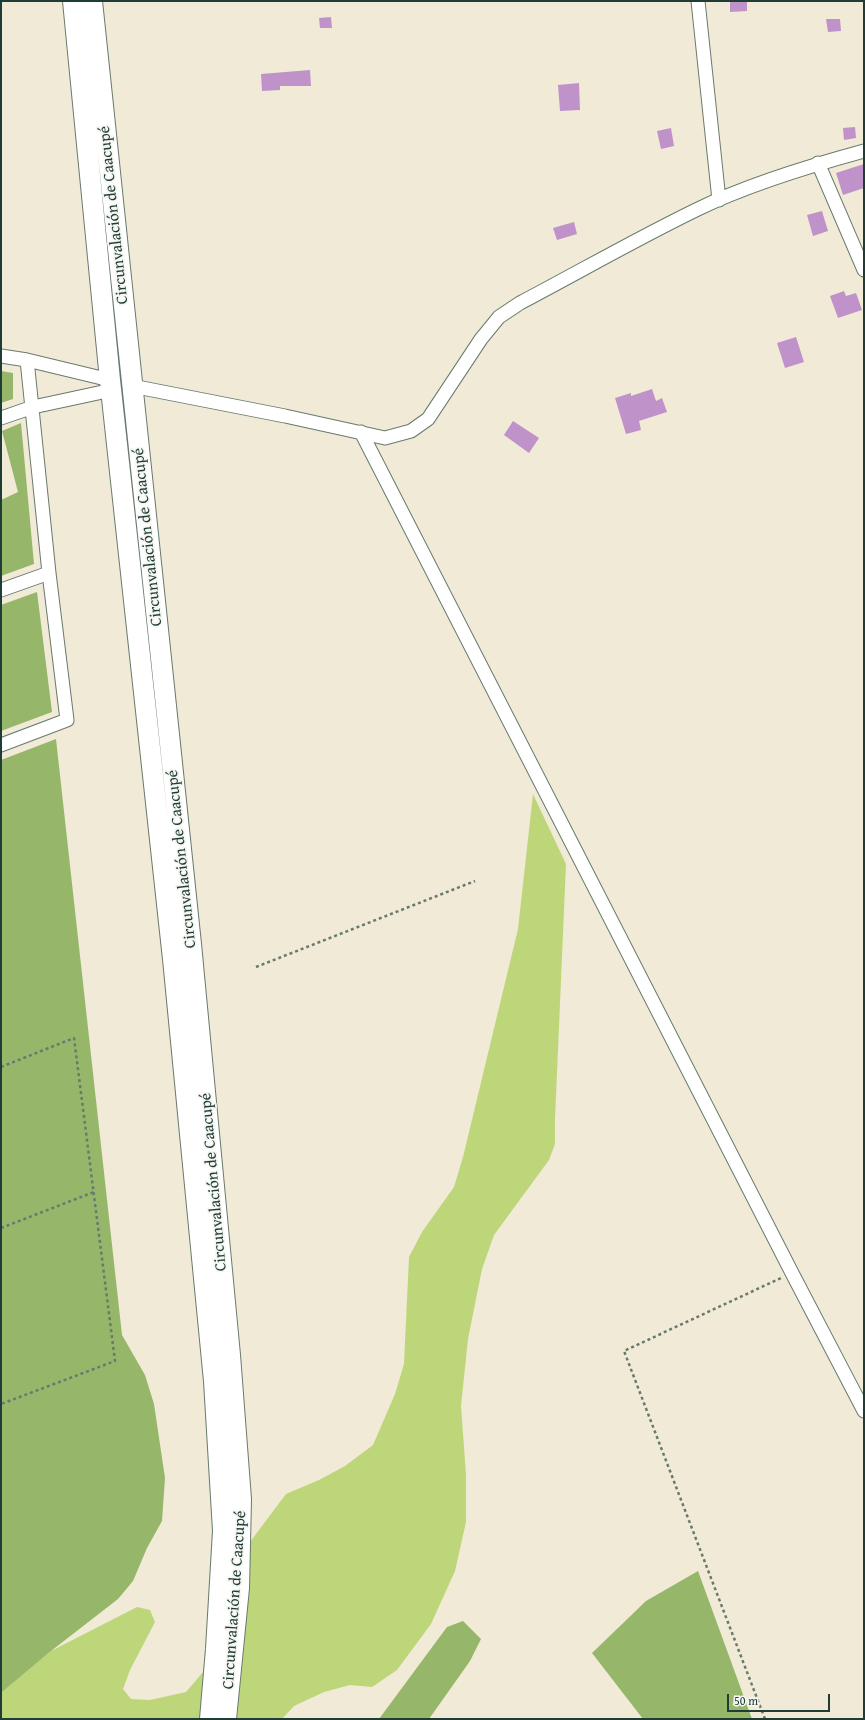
<!DOCTYPE html>
<meta charset="utf-8">
<style>
body{margin:0}
#map{position:relative;width:865px;height:1720px;overflow:hidden;background:#f0ead7;font-family:"Gentium Book Plus",serif}
canvas{display:block}
.frame{position:absolute;inset:0;border:2px solid #1f3d34;pointer-events:none}
.scale{position:absolute;left:727px;top:1694px;width:103px;height:18px;box-sizing:border-box;border:2px solid #1f3d34;border-top:0;padding-left:5px;font-size:12px;line-height:14px;white-space:nowrap;color:#1f3d34;-webkit-text-stroke:3px #f6f6f2;paint-order:stroke}
</style>
<div id="map">
<canvas width="865" height="1720"></canvas>
<div class="frame"></div>
<div class="scale">50 m</div>
</div>
<script>
const g = document.querySelector('canvas').getContext('2d');
g.lineJoin = 'round';
function paint(path, color) { g.fillStyle = color; g.fill(path, 'evenodd'); }
function strokePath(path, color, width, dash) { g.strokeStyle = color; g.lineWidth = width; g.lineCap = dash ? 'butt' : 'round'; g.setLineDash(dash || []); g.stroke(path); }
function drawText(font, color, halo, rows, align = 'center') {
  g.font = font + ' "Gentium Book Plus",serif'; g.lineWidth = 3.5; g.setLineDash([]); g.textBaseline = 'middle'; g.strokeStyle = halo; g.fillStyle = color; for (const [text, x, y, turn = 0] of rows) {
    g.save(); g.translate(x, y); g.rotate((+turn || 0) * Math.PI / 180); g.textAlign = isNaN(turn) ? turn : align; if (halo) g.strokeText(text, 0, 0); g.fillText(text, 0, 0); g.restore();
  }
}
paint(new Path2D(`
 M 533,794 L 566,864 L 555,1119 L 555,1144 L 549,1160 L 494,1235 L 482,1269 L 468,1339 L 461,1406 L 466,1475 L 466,1522 L 455,1571 L 431,1624 L 397,1670 L 372,1687 L 350,1685 L 324,1692 L 294,1706 L 282,1719 L 1,1719 L 1,1693 L 51,1651 L 137,1607 L 150,1610 L 155,1622 L 130,1670 L 123,1689 L 131,1699 L 150,1700 L 186,1692 L 222,1650 L 235,1562 L 286,1494 L 319,1480 L 345,1466 L 373,1445 L 395,1394 L 404,1364 L 409,1257 L 422,1232 L 454,1187 L 463,1157 L 518,929 Z`), '#bed67a');
paint(new Path2D(`
 M 1,371 L 13,373 L 13,399 L 1,403 Z
 M 21,423 L 34,564 L 1,576 L 1,500 L 18,492 L 2,431 Z
 M 37,592 L 52,712 L 1,731 L 1,605 Z
 M 56,739 L 122,1335 L 145,1375 L 154,1404 L 165,1478 L 162,1521 L 147,1548 L 133,1581 L 118,1599 L 51,1651 L 1,1693 L 1,760 Z
 M 698,1571 L 752,1719 L 643,1719 L 592,1653 L 646,1601 Z
 M 463,1621 L 481,1639 L 470,1661 L 429,1719 L 379,1719 L 447,1627 Z`), '#96b76a');
paint(new Path2D(`
 M 730,1 L 747,1 L 747,11 L 730,12 Z
 M 331,17 L 332,28 L 320,28 L 319,18 Z
 M 826,19 L 840,19 L 841,31 L 828,32 Z
 M 310,70 L 311,86 L 280,86 L 280,90 L 262,91 L 261,74 Z
 M 579,83 L 580,110 L 560,111 L 558,85 Z
 M 855,127 L 856,138 L 844,140 L 843,128 Z
 M 671,128 L 674,146 L 661,149 L 657,131 Z
 M 864,164 L 864,188 L 843,195 L 836,173 Z
 M 822,211 L 828,231 L 813,236 L 807,215 Z
 M 574,222 L 577,234 L 557,240 L 553,228 Z
 M 844,291 L 846,296 L 856,293 L 862,310 L 838,318 L 830,296 Z
 M 796,337 L 804,362 L 785,368 L 777,343 Z
 M 652,389 L 656,401 L 662,398 L 667,412 L 639,421 L 641,430 L 626,434 L 615,398 L 631,393 L 631,396 Z
 M 513,421 L 539,438 L 529,453 L 504,435 Z`), '#bf92c9');
const minor = new Path2D(`
 M 698,1 L 719,200
 M 818,163 L 864,270
 M 1,356 L 27,360 L 110,380
 M 132,386 L 285,416 L 385,438 L 411,431 L 428,419 L 481,339 L 499,317 L 520,303 C 579,272 638,238 698,209 C 749,184 809,166 864,151
 M 1,418 L 33,407 L 112,390
 M 361,432 L 792,1273 L 864,1411
 M 1,590 L 49,573
 M 1,745 L 67,720 L 49,573 L 27,360`);
const highway = new Path2D(`
 M 73,1 L 110,380 L 173,959 L 214,1381 L 223,1531 L 216,1649 L 210,1719
 M 92,1 L 191,944 L 230,1355 L 241,1499 L 239,1588 L 226,1719`);
strokePath(minor, '#687a6d', 15);
strokePath(highway, '#687a6d', 22);
strokePath(new Path2D(`
 M 256,967 L 475,881
 M 1,1067 L 74,1038 L 115,1361 L 1,1404
 M 1,1228 L 94,1192
 M 765,1719 L 624,1351 L 781,1278`), '#687a6d', 2.5, [3, 3]);
strokePath(minor, '#fff', 13);
strokePath(highway, '#fff', 20);
drawText('16px', '#1f3d34', '#f6f6f2', [
 ["Circunvalación de Caacupé",114,215,-96],
 ["Circunvalación de Caacupé",148,537,-96],
 ["Circunvalación de Caacupé",182,859,-96],
 ["Circunvalación de Caacupé",214,1182,-95],
 ["Circunvalación de Caacupé",235,1600,-86]
]);
</script>
